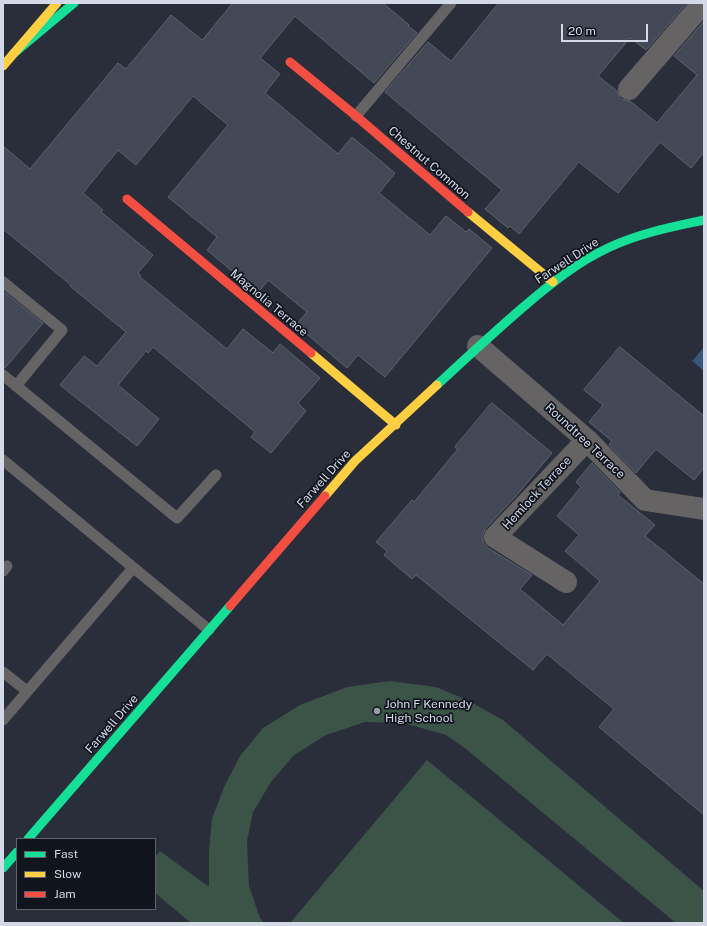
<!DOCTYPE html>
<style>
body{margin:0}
#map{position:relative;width:707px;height:926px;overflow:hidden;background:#292e3a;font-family:"Public Sans",sans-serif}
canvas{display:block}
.frame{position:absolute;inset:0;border:4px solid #d3d9e7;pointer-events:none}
.legend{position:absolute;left:16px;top:838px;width:140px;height:72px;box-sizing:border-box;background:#10141d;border:1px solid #5e636e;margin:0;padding:5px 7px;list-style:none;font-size:12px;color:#d3d9e7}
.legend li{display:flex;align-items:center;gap:8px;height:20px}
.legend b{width:20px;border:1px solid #5e636e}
.scale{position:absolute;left:561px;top:24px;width:87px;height:18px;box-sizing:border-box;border:2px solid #d3d9e7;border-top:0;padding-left:5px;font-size:12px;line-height:14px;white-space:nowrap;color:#d3d9e7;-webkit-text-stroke:3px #10141d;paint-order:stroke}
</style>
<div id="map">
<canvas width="707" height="926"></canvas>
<div class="frame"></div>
<ul class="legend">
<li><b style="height:5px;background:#16e098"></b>Fast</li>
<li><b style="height:5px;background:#ffcf43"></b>Slow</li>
<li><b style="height:5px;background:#f24e42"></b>Jam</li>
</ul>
<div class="scale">20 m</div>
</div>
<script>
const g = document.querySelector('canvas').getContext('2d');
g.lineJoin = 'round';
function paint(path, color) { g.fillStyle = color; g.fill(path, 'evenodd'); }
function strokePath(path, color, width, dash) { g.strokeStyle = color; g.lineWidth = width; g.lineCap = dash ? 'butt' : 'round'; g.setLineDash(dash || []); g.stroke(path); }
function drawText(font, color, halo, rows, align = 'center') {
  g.font = font + ' "Public Sans",sans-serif'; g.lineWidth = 3.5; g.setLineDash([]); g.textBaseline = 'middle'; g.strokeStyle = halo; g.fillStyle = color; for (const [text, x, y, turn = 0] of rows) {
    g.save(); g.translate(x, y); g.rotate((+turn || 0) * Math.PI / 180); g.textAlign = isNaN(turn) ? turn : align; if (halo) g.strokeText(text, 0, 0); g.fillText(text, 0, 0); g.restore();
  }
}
paint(new Path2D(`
 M 390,681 L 436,687 L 467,700 L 503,720 L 704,891 L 704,923 L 676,923 L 466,749 L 446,735 L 404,723 L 365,722 L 326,735 L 294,755 L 271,782 L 253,812 L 247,841 L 249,886 L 260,918 L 264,923 L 191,923 L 155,893 L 155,857 L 160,851 L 209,887 L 209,851 L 212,819 L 224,787 L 240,756 L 263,728 L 300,705 L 347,687 Z
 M 427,760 L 624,923 L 291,922 Z`), '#3b5447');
paint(new Path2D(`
 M 704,347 L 704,371 L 692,361 Z`), '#375778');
const building = new Path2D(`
 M 233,3 L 383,3 L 409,25 L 408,26 L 417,33 L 374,83 L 295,16 L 260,58 L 280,74 L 265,93 L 338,154 L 352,137 L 395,173 L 379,193 L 430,235 L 446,216 L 466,232 L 469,229 L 492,248 L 385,377 L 358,355 L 347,368 L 296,325 L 307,312 L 268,280 L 258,293 L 207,250 L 217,237 L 168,197 L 228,125 L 193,96 L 136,165 L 118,150 L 83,193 L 103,210 L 101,212 L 153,255 L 138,273 L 141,276 L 140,277 L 227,349 L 243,329 L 273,353 L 280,344 L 320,378 L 298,403 L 306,411 L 271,453 L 251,437 L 255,432 L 153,347 L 148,353 L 146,351 L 118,385 L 159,419 L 137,446 L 60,385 L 84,356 L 97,366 L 126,332 L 70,286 L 71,285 L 3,229 L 3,146 L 30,169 L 118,63 L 126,69 L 171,15 L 202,40 Z
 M 499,3 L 687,3 L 646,50 L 630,38 L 598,76 L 617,91 L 621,99 L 630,101 L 657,123 L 697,75 L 674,56 L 704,21 L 704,152 L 691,168 L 660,142 L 618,193 L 579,162 L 519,234 L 510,226 L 508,228 L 485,209 L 502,190 L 385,92 L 428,42 L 451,61 Z
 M 3,291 L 43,323 L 5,368 L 3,368 Z
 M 620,347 L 704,416 L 704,468 L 694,480 L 656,449 L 636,473 L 609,445 L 612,441 L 589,422 L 603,405 L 584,390 Z
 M 492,403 L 552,453 L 516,496 L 486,528 L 483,534 L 483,542 L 488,548 L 532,575 L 520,589 L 563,625 L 600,581 L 565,551 L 579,535 L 557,516 L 581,487 L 576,482 L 592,463 L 620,492 L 618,495 L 655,525 L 645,536 L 704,584 L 704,815 L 599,727 L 614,709 L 547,654 L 533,670 L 416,575 L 412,579 L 384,555 L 387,551 L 376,542 L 412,500 L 414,502 L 458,449 L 455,447 Z`);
paint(building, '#424855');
strokePath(building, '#5e636d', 1);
strokePath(new Path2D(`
 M 356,116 L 451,3
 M 3,282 L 62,330 L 16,386
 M 3,375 L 177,518 L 216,475
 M 3,460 L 209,630
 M 3,571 L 7,566
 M 3,672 L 27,691
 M 3,720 L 133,568`), '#666364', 11);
strokePath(new Path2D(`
 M 629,89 L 703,3
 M 478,346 L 587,440 L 645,500 L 704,509
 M 566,582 L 495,537 L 587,440`), '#666364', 22);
strokePath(new Path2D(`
 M 13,54 L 74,3
 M 437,385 C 465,359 492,334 521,309 C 549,285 577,262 610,247 C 640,233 672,227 704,220
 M 28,839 L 230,606
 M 3,868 L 17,852`), '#16e098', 9);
strokePath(new Path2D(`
 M 3,66 L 57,3
 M 468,212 L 553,282
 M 311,353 L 396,425
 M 325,496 L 355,461 L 437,385`), '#ffcf43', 9);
strokePath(new Path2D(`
 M 290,62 L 356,116 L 468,212
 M 127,199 L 311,353
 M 230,606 L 325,496`), '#f24e42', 9);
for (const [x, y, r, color] of [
 [377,711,4,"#989daa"]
]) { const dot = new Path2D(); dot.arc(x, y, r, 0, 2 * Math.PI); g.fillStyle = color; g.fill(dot); strokePath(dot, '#10141d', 1.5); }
drawText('12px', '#d3d9e7', '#10141d', [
 ["Chestnut Common",429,163,41],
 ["Farwell Drive",567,261,-33],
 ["Magnolia Terrace",269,303,40],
 ["Roundtree Terrace",585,441,43],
 ["Farwell Drive",324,479,-48],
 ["Hemlock Terrace",537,493,-47],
 ["Farwell Drive",112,724,-49]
]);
drawText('12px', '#d3d9e7', '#10141d', [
 ["John F Kennedy",385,704],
 ["High School",385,718]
], 'left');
</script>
